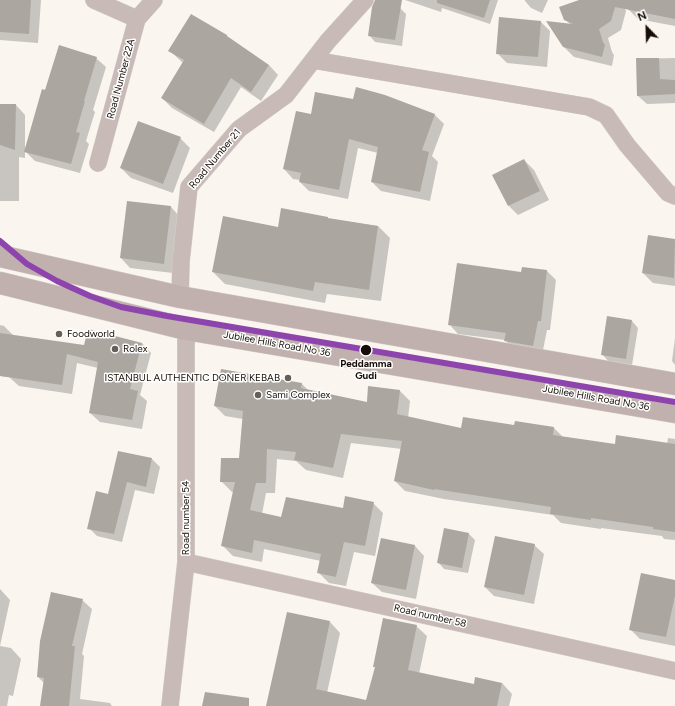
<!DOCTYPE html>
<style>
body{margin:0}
#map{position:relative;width:675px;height:706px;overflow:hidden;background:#fbf5f0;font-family:Figtree,sans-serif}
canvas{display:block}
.north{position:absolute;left:627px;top:8px;width:40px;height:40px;-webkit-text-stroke:3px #fff;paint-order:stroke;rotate:337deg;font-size:11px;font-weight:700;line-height:16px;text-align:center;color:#150d06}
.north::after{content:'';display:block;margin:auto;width:14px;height:18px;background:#150d06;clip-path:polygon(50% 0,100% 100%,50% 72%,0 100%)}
</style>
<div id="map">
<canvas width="675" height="706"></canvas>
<div class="north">N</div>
</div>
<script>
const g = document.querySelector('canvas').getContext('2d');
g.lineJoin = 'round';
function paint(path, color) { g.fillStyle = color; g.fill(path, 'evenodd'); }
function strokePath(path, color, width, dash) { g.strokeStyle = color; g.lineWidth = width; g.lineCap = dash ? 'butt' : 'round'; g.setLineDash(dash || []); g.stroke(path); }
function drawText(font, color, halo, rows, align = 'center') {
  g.font = font + ' Figtree,sans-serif'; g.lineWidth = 3; g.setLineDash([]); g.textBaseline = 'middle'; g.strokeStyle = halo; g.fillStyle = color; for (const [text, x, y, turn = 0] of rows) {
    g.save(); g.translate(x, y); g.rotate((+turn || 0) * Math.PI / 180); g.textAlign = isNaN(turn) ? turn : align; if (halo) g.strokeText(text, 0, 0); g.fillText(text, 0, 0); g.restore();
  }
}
paint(new Path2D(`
 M 0,0 L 41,0 L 38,43 L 0,40 Z
 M 405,0 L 498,0 L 490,24 L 442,8 L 441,12 Z
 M 525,0 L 548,0 L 542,13 L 531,8 L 525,1 Z
 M 582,0 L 621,0 L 626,11 L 621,30 L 608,38 L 612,52 L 614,55 L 612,66 L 574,57 L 564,47 L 570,24 L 565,19 Z
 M 630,0 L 675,0 L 675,26 L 638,19 L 628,9 Z
 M 400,8 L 406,14 L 402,46 L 375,42 L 369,35 Z
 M 541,22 L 550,31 L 547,67 L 507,63 L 497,53 Z
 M 170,51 L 269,65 L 278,75 L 261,101 L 241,87 L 214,132 L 172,108 L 162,98 L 183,63 Z
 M 96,58 L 106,67 L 93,110 L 95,112 L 86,141 L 89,144 L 80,173 L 35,161 L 25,151 Z
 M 675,58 L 675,103 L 647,104 L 638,96 L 637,59 Z
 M 0,105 L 16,105 L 25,115 L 25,158 L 19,157 L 19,201 L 0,201 Z
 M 434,114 L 444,124 L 432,156 L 438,162 L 430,201 L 381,191 L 372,182 L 378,153 L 358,148 L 348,199 L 309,191 L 300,182 L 300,180 L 293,179 L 284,169 L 312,115 Z
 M 180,138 L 190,148 L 173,193 L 131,178 L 121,168 Z
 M 524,160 L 534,170 L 549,200 L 518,215 L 509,206 Z
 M 128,202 L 171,207 L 180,217 L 173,273 L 130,268 L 121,258 Z
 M 329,219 L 378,226 L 390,238 L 381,301 L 327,294 L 325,303 L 225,284 L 213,272 L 278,228 Z
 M 649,236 L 675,240 L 675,286 L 653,283 L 643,273 Z
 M 523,268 L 547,271 L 556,280 L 550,330 L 547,330 L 542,355 L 514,350 L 505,340 L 458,334 L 449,324 L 522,273 Z
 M 632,321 L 638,328 L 632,365 L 608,361 L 602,354 Z
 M 0,325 L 4,326 L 14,336 L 85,346 L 142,343 L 151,353 L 140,395 L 147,401 L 142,429 L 100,422 L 90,413 L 98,368 L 77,363 L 72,394 L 19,386 L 9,377 L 0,376 Z
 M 675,338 L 675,365 L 672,361 Z
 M 302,384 L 308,390 L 367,403 L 369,387 L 400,391 L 410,401 L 408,418 L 462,429 L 515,426 L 515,423 L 554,428 L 563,437 L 616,445 L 667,444 L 668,438 L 675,439 L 675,540 L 664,539 L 662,536 L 601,528 L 601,529 L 561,523 L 553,515 L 444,499 L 405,491 L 395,481 L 402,449 L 351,443 L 343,478 L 306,470 L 296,461 L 277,459 L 275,493 L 266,493 L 262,514 L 282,519 L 343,509 L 373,503 L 383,513 L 375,556 L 354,552 L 346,586 L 329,583 L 319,573 L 321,561 L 264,549 L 262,562 L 233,556 L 223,546 L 234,492 L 232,492 L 221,481 L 240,459 L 243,419 L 225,416 L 215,406 Z
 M 152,459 L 160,467 L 154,494 L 135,490 L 122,542 L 97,536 L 89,528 L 109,495 Z
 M 469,534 L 475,540 L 468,573 L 444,569 L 438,562 Z
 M 381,539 L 415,546 L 424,556 L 416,599 L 382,592 L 372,583 Z
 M 534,545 L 544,554 L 534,604 L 494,596 L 485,587 Z
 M 675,581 L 675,646 L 640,639 L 630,629 Z
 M 0,589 L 10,600 L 0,646 L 11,648 L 21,659 L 13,696 L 9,695 L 7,706 L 0,706 Z
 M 82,600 L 92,609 L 82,654 L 84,656 L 80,699 L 110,703 L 112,706 L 41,706 L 44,683 L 38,677 Z
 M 330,622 L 340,633 L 327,693 L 367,701 L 416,626 L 427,636 L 419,674 L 474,685 L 502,683 L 512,694 L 509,706 L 267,706 Z`), '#0003');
paint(new Path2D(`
 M 0,0 L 31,0 L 29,34 L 0,32 Z
 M 375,0 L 402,0 L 395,40 L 368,36 L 372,7 Z
 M 437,0 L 490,0 L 484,18 L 437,3 Z
 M 579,0 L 675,0 L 675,19 L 615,7 L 611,21 L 599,29 L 603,42 L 605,45 L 602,57 L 563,47 L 546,21 L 573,24 L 564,20 L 559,7 Z
 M 191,14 L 227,35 L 227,36 L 269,65 L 251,92 L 231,78 L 204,124 L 161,98 L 184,60 L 168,51 Z
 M 499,17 L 541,21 L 538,57 L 496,54 Z
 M 59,45 L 97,57 L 84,101 L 85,101 L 76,132 L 80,133 L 71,164 L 24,152 L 42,89 L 45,90 Z
 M 636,58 L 659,58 L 660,79 L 675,80 L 675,94 L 637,96 Z
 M 356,87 L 385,95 L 435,114 L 422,150 L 429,152 L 420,192 L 371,182 L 378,147 L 349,139 L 339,190 L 299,182 L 301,173 L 283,169 L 296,111 L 311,114 L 315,92 L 353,99 Z
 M 0,104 L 16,104 L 15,150 L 0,145 Z
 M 138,121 L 181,137 L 163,184 L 120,168 Z
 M 524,159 L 540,191 L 508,206 L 492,175 Z
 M 127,201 L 171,206 L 164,264 L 120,258 Z
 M 281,208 L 328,217 L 328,218 L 378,226 L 369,290 L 315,282 L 313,291 L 212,272 L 223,216 L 278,227 Z
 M 648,235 L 675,239 L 674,278 L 642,273 Z
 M 457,263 L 521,272 L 522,267 L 547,270 L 541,321 L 538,321 L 533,346 L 504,341 L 506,333 L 448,325 Z
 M 607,316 L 632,320 L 626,359 L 601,355 Z
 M 88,329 L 142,343 L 130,389 L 138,391 L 132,420 L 89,413 L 98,362 L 67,354 L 62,385 L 0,376 L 0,333 L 84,345 Z
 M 221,369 L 302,383 L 301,388 L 367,402 L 368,386 L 400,390 L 397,414 L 461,428 L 463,417 L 514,425 L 515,421 L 554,427 L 553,435 L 615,444 L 616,435 L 675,444 L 675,532 L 653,529 L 653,527 L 591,518 L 591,520 L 550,514 L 551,507 L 434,489 L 434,490 L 394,481 L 402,441 L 341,434 L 333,468 L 294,460 L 296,452 L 267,449 L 266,483 L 256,483 L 250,510 L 281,517 L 286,497 L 343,508 L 345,496 L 374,502 L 365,546 L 344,542 L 336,577 L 317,573 L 321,554 L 254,540 L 252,553 L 221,546 L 235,482 L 220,482 L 221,458 L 239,458 L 243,411 L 214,406 Z
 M 118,451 L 152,458 L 146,487 L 127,482 L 114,534 L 87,529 L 96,491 L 108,494 Z
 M 444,528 L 469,533 L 462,568 L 437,563 Z
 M 495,536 L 535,544 L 524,595 L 484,587 Z
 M 381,538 L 415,545 L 406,590 L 371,583 Z
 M 641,573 L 675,580 L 675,596 L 666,637 L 629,630 Z
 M 51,592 L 83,599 L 72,646 L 75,646 L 69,706 L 40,706 L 44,678 L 37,677 L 40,641 Z
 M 287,612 L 330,621 L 316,689 L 366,700 L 375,667 L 373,667 L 383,618 L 417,625 L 408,670 L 474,684 L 475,677 L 502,683 L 497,706 L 266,706 Z
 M 205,692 L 249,698 L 249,706 L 202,706 Z`), '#aca6a0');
const minor = new Path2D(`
 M 94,0 L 137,19
 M 313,60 L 589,107 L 606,115 L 627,145 L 668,193 L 675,196
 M 98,163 L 137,19 L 154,0
 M 180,297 L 181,261 L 189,187 L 239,129 L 286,95 L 328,41 L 365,0
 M 186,562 L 675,671
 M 170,706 L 186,562 L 186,329`);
const major = new Path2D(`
 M 0,256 L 180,297 L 675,384
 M 0,283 L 186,329 L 675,412`);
strokePath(minor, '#d5d0cb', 18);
strokePath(major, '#d5d0cb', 23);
strokePath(minor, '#c8bab7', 17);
strokePath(major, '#c0b1ae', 22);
strokePath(new Path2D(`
 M 0,241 L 27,264 L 57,281 L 90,296 L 121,307 L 167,316 L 675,402`), '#8e44ad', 6);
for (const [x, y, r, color] of [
 [59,334,4,"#665e58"],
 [115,349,4,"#665e58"],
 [366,350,6,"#150d06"],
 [288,378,4,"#665e58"],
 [258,395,4,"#665e58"]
]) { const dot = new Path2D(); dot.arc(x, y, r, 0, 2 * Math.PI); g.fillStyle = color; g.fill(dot); strokePath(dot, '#fff', 1.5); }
drawText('10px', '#150d06', '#fff', [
 ["Road Number 22A",121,79,-75],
 ["Road Number 21",215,159,-50],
 ["Jubilee Hills Road No 36",277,344,10],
 ["Jubilee Hills Road No 36",596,398,10],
 ["Road number 54",186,518,-90],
 ["Road number 58",430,616,13]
]);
drawText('10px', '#150d06', '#fff', [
 ["Foodworld",67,334],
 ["Rolex",123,349],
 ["ISTANBUL AUTHENTIC DONER KEBAB",280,378,"right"],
 ["Sami Complex",266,395]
], 'left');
drawText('bold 10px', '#150d06', '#fff', [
 ["Peddamma",366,364],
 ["Gudi",366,376]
]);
</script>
